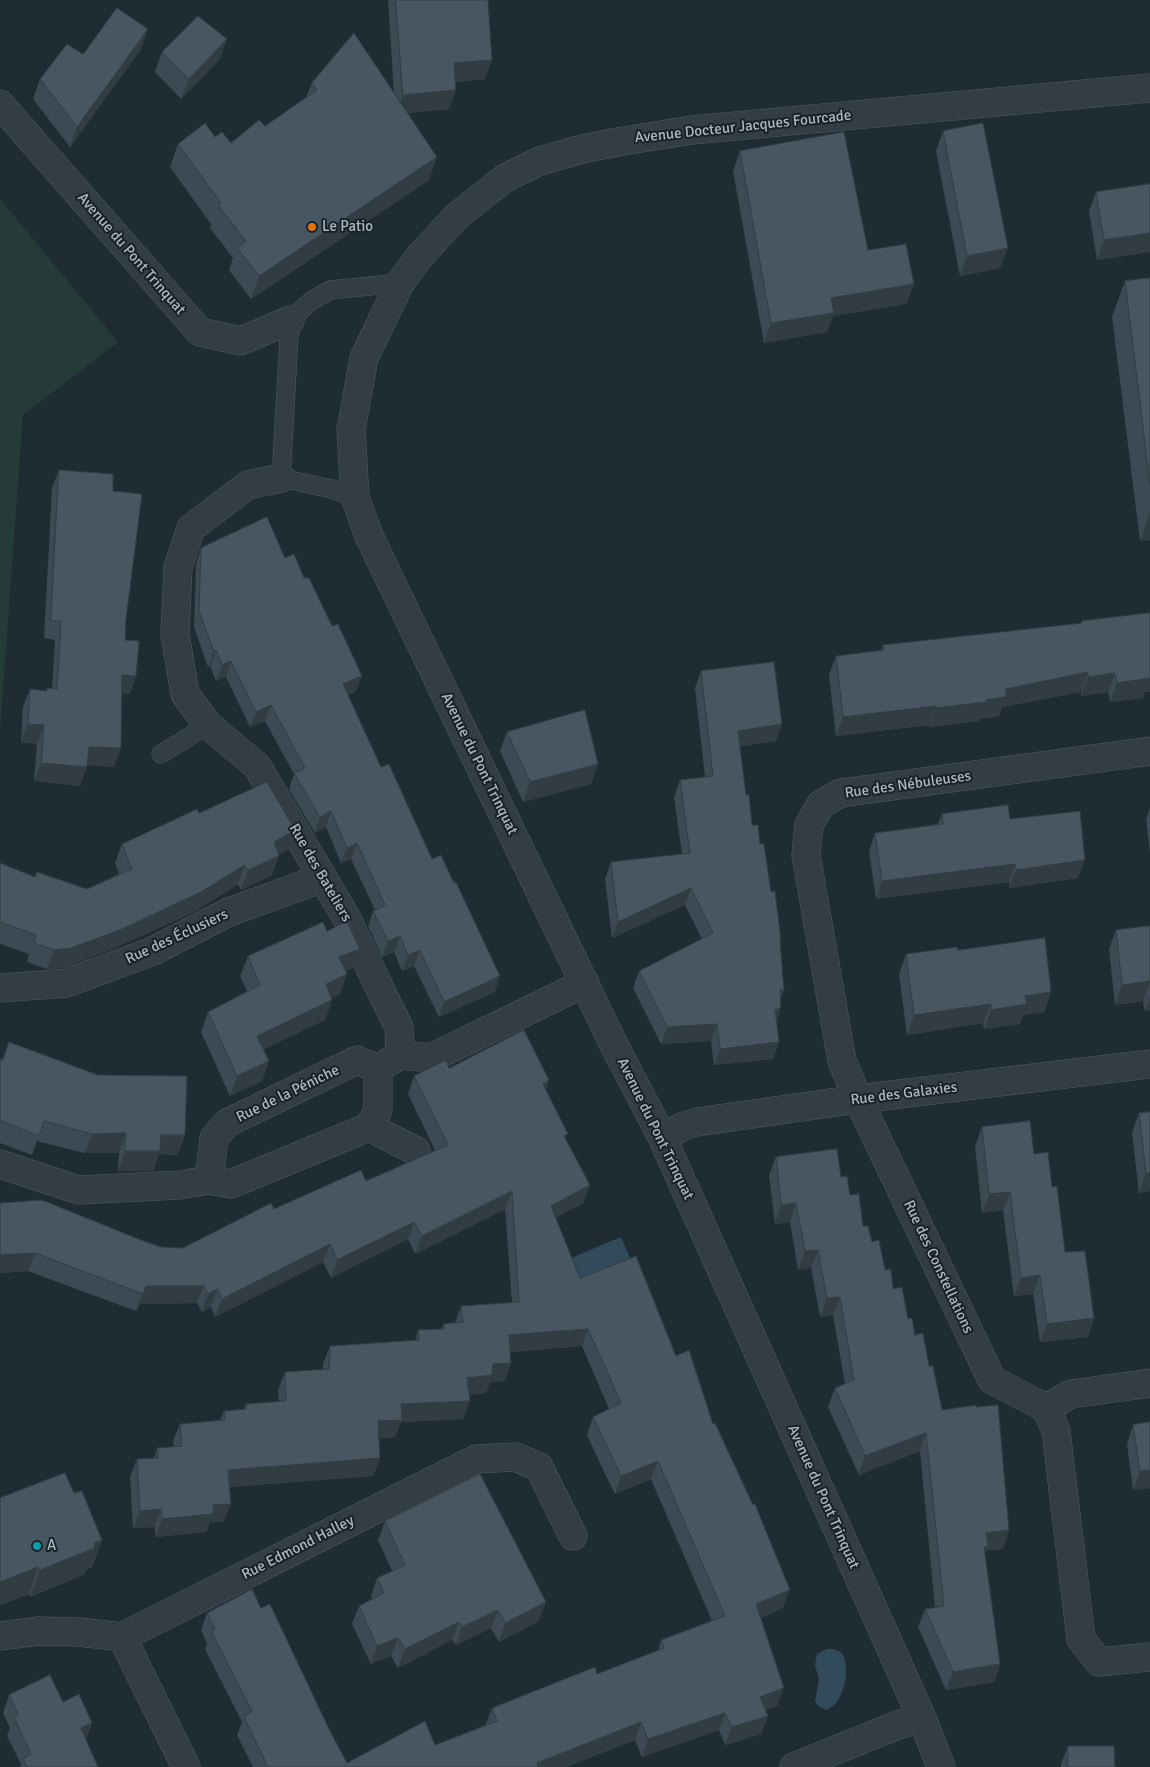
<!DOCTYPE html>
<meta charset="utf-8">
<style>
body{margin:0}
canvas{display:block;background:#1f2c34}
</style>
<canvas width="1150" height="1767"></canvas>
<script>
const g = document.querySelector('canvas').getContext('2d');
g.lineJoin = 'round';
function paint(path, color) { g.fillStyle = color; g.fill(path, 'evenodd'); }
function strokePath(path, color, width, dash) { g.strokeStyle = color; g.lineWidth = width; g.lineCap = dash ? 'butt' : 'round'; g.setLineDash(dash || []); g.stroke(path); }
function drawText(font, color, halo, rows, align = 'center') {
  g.font = font + ' Signika,sans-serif'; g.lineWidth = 4; g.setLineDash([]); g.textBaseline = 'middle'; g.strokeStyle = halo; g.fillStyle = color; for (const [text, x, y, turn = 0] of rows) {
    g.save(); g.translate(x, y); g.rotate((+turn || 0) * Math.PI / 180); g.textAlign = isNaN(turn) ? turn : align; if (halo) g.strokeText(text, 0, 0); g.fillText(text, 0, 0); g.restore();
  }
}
paint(new Path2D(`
 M 0,199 L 118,342 L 23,415 L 0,730 Z`), '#253b37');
paint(new Path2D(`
 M 621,1237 L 632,1263 L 580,1285 L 569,1259 Z
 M 827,1649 C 833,1649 838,1649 842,1654 C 852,1667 843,1706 826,1710 L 818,1706 L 815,1701 L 819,1679 L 815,1665 L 817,1654 Z`), '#324b5b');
const lane = new Path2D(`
 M 355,497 L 332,489 L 281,478 L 290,320 L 311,301 L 330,290 L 400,283
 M 161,754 L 208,725`);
const street = new Path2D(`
 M 0,104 L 200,332 L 241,341 L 290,320
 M 281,478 L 248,485 L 191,528 L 178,567 L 175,634 L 185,694 L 208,725 L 257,766 L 346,917 L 384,997 L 399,1027 L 400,1055
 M 1150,751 L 841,793 L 821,804 L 809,825 L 806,855 L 842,1061 L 858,1099 L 992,1380 L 1046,1408 L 1056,1431 L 1081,1639 L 1099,1662 L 1150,1657
 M 0,988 L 67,983 L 153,951 L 229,912 L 323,878
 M 384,1065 L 400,1055 L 431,1058 L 585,983
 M 369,1127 L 416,1151
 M 662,1137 L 684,1126 L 697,1122 L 858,1099 L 1150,1064
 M 0,1164 L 79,1190 L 180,1185 L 209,1180 L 231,1184 L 369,1127 L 378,1110 L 378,1069
 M 209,1180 L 214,1138 L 227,1123 L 357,1060 L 378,1069
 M 1046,1408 L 1071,1394 L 1150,1383
 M 0,1636 L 39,1631 L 79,1632 L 122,1637
 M 122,1637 L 476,1459 L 515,1457 L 539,1467 L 573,1536
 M 122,1637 L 186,1767
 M 794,1767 L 898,1725 L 922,1718
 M 941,1767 L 922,1718 L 662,1137 L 614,1045 L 369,536 L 355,497 L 351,430 L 364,358 L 400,283 L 421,255 L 457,216 L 505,178 L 540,161 L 582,149 L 623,141 L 692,130 L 1150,88`);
strokePath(lane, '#505b63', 19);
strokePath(street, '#505b63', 29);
strokePath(lane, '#323d45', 18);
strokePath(street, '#323d45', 28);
paint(new Path2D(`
 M 388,0 L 488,0 L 485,79 L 455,82 L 456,90 L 449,109 L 407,113 L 429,180 L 251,299 L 229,270 L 233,258 L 210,228 L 211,224 L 170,167 L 178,144 L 215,137 L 231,143 L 265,126 L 306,97 L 312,83 L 394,94 Z
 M 141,49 L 70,147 L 33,99 L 40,79 L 83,54 Z
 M 162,52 L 220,59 L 181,99 L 155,72 Z
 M 943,131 L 1000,268 L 960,276 L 936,151 Z
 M 740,151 L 868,250 L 914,284 L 906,304 L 833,316 L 827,332 L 764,343 L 733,171 Z
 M 1150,184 L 1150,252 L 1097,260 L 1089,211 L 1096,192 Z
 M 1150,278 L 1150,540 L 1140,541 L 1112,317 L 1125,281 Z
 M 59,470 L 113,491 L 125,627 L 125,640 L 136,676 L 130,694 L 122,693 L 114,767 L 87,765 L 80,786 L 34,781 L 37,744 L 21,742 L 23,707 L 30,689 L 46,691 L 47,688 L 52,689 L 55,640 L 44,638 L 52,488 Z
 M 201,548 L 285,558 L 356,691 L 348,695 L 381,767 L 432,859 L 495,992 L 439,1017 L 414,966 L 402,971 L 394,952 L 382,957 L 368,926 L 373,911 L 375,910 L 351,859 L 341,863 L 326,827 L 315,833 L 289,789 L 294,774 L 265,721 L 250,727 L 226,677 L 216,681 L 210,666 L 208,667 L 194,627 L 196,564 Z
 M 1150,613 L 1150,692 L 1145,692 L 1143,698 L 1110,702 L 1108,692 L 1081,696 L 1081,692 L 1002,707 L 999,716 L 980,719 L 979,721 L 929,727 L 929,725 L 836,736 L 829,675 L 836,656 L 881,651 L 883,645 L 1081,624 L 1082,621 Z
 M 701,671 L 776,741 L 740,746 L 746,795 L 752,825 L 760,844 L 780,944 L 784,990 L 780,1000 L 781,1008 L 777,1020 L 779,1042 L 773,1059 L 714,1065 L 711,1041 L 661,1044 L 633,988 L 639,971 L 702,939 L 685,905 L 612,938 L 605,879 L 611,862 L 682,854 L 674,797 L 680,780 L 705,777 L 695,688 Z
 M 507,732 L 598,764 L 591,784 L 523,802 L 500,751 Z
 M 1150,807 L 1150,853 L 1146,820 Z
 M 199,813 L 295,830 L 288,849 L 279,854 L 272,875 L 241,890 L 238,884 L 194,912 L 112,949 L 64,968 L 47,969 L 27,962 L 29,954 L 0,944 L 0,863 L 35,877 L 87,889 L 119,874 L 115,863 L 122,844 Z
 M 942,814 L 1010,819 L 1078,878 L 1009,888 L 1009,882 L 876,899 L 869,851 L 875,833 L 938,824 Z
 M 1150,926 L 1150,1010 L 1145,1011 L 1143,1001 L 1115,1005 L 1109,949 L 1116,930 Z
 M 327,931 L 353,968 L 346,971 L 340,994 L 331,998 L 332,1000 L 325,1020 L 263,1049 L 269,1061 L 262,1081 L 230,1096 L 201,1032 L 208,1012 L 247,991 L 240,976 L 248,956 Z
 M 958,950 L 1051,992 L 1044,1012 L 1023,1015 L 1020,1024 L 984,1029 L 983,1023 L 907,1035 L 899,974 L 906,954 Z
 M 9,1042 L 178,1155 L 159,1154 L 153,1171 L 118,1171 L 119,1153 L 84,1153 L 37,1141 L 32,1155 L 0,1143 L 0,1059 L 2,1060 Z
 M 449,1068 L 549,1080 L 546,1090 L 566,1139 L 590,1185 L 583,1203 L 555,1218 L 580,1278 L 676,1356 L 713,1424 L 783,1608 L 761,1618 L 777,1706 L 765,1710 L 768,1716 L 761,1734 L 725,1745 L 719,1730 L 642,1757 L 635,1740 L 566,1767 L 253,1767 L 237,1735 L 242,1722 L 205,1649 L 207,1643 L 201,1630 L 207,1613 L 261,1608 L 347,1763 L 435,1745 L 485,1726 L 492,1708 L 597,1674 L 658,1651 L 661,1640 L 712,1621 L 651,1479 L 615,1494 L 605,1474 L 587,1435 L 593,1417 L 609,1409 L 582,1346 L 510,1352 L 505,1381 L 490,1382 L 486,1393 L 469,1395 L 463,1419 L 401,1422 L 395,1437 L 379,1438 L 380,1458 L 373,1476 L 229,1487 L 224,1521 L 210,1523 L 206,1532 L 155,1537 L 155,1527 L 133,1528 L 130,1477 L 137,1459 L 154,1458 L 157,1448 L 174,1447 L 173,1441 L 180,1424 L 220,1420 L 224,1411 L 243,1410 L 246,1404 L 279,1401 L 278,1390 L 285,1372 L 323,1369 L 323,1364 L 330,1346 L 415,1341 L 418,1330 L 441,1329 L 444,1324 L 455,1323 L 461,1306 L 512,1303 L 505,1209 L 415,1254 L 408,1239 L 331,1278 L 323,1262 L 215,1317 L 211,1307 L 202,1312 L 197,1303 L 140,1304 L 136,1311 L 28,1271 L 0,1273 L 0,1203 L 146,1242 L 161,1247 L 183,1248 L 274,1209 L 366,1181 L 435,1150 L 408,1094 L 414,1076 Z
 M 1139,1113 L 1150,1191 L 1139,1193 L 1132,1133 Z
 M 982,1127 L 1034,1154 L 1052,1187 L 1065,1252 L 1094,1318 L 1088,1337 L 1040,1342 L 1033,1294 L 1014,1296 L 1003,1210 L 982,1213 L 975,1146 Z
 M 776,1157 L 841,1177 L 863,1226 L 885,1270 L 929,1366 L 942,1410 L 1003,1549 L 987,1550 L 985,1555 L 1000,1664 L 994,1682 L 946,1690 L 918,1627 L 925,1609 L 935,1608 L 920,1451 L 859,1475 L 828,1407 L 835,1388 L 845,1384 L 833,1315 L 820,1317 L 811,1268 L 798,1270 L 790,1222 L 775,1224 L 769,1175 Z
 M 1150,1422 L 1150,1488 L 1133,1490 L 1127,1444 L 1133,1425 Z
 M 74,1493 L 102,1540 L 92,1567 L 87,1569 L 85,1574 L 30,1597 L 29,1594 L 0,1605 L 0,1498 Z
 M 385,1521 L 539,1621 L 499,1642 L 491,1628 L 456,1645 L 452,1640 L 398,1668 L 391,1656 L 371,1664 L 352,1624 L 359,1606 L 372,1599 L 371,1596 L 377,1578 L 392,1571 L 378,1540 Z
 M 9,1695 L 63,1702 L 92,1723 L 86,1739 L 98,1767 L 20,1767 L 21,1764 L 7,1736 L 10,1728 L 3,1713 Z
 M 1068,1746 L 1115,1767 L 1061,1767 L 1061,1764 Z`), '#3d4a53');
paint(new Path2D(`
 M 148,29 L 141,49 L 70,147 L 77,127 Z
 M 227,39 L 220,59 L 181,99 L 189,79 Z
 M 492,60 L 485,79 L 447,82 L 454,63 Z
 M 456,90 L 449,109 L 396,114 L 403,95 Z
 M 437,157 L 429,180 L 251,299 L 259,276 Z
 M 1150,233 L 1150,252 L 1097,260 L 1104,240 Z
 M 1008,248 L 1000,268 L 960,276 L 967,256 Z
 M 914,284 L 906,304 L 833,316 L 827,332 L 764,343 L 771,323 L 831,298 Z
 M 1150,512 L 1150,540 L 1140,541 Z
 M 216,650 L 210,666 L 208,667 L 214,651 Z
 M 231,661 L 226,677 L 216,681 L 222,665 Z
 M 1088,672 L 1081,692 L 1002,707 L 999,716 L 980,719 L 979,721 L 929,727 L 936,708 L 986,700 L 1006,689 Z
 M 1115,673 L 1108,692 L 1081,696 L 1088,677 Z
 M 1150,674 L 1150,692 L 1145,692 L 1143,698 L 1110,702 L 1117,683 Z
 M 122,675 L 136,676 L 130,694 L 116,693 Z
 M 362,676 L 356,691 L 337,700 L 343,684 Z
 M 271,705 L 265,721 L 250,727 L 256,712 Z
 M 936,706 L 929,725 L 836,736 L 843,717 Z
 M 28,724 L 44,725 L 37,744 L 21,742 Z
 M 782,724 L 776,741 L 732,748 L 738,731 Z
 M 89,747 L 121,748 L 114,767 L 82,765 Z
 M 41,763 L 87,767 L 80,786 L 34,781 Z
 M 598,764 L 591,784 L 523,802 L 530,782 Z
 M 331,811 L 326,827 L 315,833 L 320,817 Z
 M 295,830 L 288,849 L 267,861 L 274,842 Z
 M 357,843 L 351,859 L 341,863 L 347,848 Z
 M 279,856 L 272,875 L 241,890 L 248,870 Z
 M 1085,860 L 1078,878 L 1009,888 L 1016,870 Z
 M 1015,864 L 1009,882 L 876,899 L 882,881 Z
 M 245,865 L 238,884 L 194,912 L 112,949 L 64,968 L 47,969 L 54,950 Z
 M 691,888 L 685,905 L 612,938 L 618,922 Z
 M 400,936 L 394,952 L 382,957 L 388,941 Z
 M 360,949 L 353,968 L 332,977 L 339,957 Z
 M 420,950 L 414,966 L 402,971 L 408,955 Z
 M 347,974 L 340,994 L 318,1003 L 326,984 Z
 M 500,976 L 495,992 L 439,1017 L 444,1002 Z
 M 1150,981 L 1143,1001 L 1115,1005 L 1122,985 Z
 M 780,990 L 784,990 L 778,1006 Z
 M 1051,992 L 1044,1012 L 1023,1015 L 1020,1024 L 984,1029 L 991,1010 L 1025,996 Z
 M 1150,998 L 1150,1010 L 1145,1011 Z
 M 332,1000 L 325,1020 L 250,1056 L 257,1036 Z
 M 991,1004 L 983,1023 L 907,1035 L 914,1015 Z
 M 781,1008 L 775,1025 L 775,1010 Z
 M 717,1024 L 711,1041 L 661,1044 L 667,1027 Z
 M 779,1042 L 773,1059 L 714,1065 L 720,1049 Z
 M 269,1061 L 262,1081 L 230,1096 L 237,1076 Z
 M 549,1080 L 543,1098 L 543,1084 Z
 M 126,1133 L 119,1153 L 84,1153 L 92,1134 Z
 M 161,1135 L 185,1135 L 178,1155 L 159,1154 L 153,1171 L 118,1171 L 125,1151 Z
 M 1146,1173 L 1150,1173 L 1150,1191 L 1139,1193 Z
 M 590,1185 L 583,1203 L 544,1224 L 551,1206 Z
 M 512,1191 L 505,1209 L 415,1254 L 422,1236 Z
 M 1010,1192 L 1003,1210 L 982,1213 L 989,1194 Z
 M 796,1203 L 790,1222 L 775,1224 L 781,1205 Z
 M 414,1222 L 408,1239 L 331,1278 L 337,1260 Z
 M 330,1244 L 323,1262 L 215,1317 L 222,1299 Z
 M 818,1250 L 811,1268 L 798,1270 L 805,1251 Z
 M 35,1253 L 28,1271 L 0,1273 L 0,1255 Z
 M 1040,1275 L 1033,1294 L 1014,1296 L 1021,1278 Z
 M 146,1286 L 204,1286 L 197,1303 L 140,1304 L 136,1311 L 143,1294 Z
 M 217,1289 L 211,1307 L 202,1312 L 208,1294 Z
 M 840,1297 L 833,1315 L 820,1317 L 827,1298 Z
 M 1094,1318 L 1088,1337 L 1040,1342 L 1047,1324 Z
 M 588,1329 L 582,1346 L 502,1352 L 509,1335 Z
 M 511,1363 L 505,1381 L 490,1382 L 486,1393 L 461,1396 L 467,1378 L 493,1364 Z
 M 470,1401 L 463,1419 L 401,1422 L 395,1437 L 372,1439 L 378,1421 L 401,1404 Z
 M 926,1433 L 920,1451 L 859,1475 L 865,1456 Z
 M 380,1458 L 373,1476 L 222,1487 L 228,1470 Z
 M 658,1461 L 651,1479 L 615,1494 L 621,1476 Z
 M 1150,1470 L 1150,1488 L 1133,1490 L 1140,1471 Z
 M 231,1504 L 224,1521 L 210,1523 L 206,1532 L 155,1537 L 162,1519 L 213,1505 Z
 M 161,1509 L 155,1527 L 133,1528 L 140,1511 Z
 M 1009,1530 L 1003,1549 L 987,1550 L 981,1565 L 986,1533 Z
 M 102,1540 L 92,1567 L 87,1569 L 85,1574 L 30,1597 L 40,1570 L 94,1543 Z
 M 38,1567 L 29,1594 L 0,1605 L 0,1582 Z
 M 790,1590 L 783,1608 L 750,1622 L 756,1604 Z
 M 546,1602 L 539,1621 L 499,1642 L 505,1623 Z
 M 498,1610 L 491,1628 L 456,1645 L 462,1627 Z
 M 459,1622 L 452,1640 L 398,1668 L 405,1649 Z
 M 398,1638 L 391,1656 L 371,1664 L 377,1646 Z
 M 1000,1664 L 994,1682 L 946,1690 L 953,1672 Z
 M 784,1688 L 777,1706 L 754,1715 L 760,1697 Z
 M 725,1713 L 719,1730 L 642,1757 L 648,1739 Z
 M 768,1716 L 761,1734 L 725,1745 L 732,1727 Z
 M 641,1722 L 635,1740 L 566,1767 L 536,1767 L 537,1763 Z
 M 92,1723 L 85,1741 L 81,1728 Z`), '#323c43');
const building = new Path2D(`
 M 396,0 L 488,0 L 492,60 L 454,63 L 456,90 L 403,95 Z
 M 117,8 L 148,29 L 77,127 L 40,79 L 67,44 L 83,54 Z
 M 198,16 L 227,39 L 189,79 L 162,52 Z
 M 354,33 L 437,157 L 259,276 L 237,248 L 246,241 L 218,205 L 221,203 L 178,144 L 205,123 L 215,137 L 222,132 L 231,143 L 259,120 L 265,126 L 317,90 L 312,83 Z
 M 983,123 L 1008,248 L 967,256 L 943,131 Z
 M 844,132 L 868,250 L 906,244 L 914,284 L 831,298 L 834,313 L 771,323 L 740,151 Z
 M 1150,184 L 1150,233 L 1104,240 L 1096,192 Z
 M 1150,278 L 1150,485 L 1125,281 Z
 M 59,470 L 113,474 L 113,491 L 142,494 L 125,627 L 126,627 L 125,640 L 139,641 L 136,676 L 122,675 L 121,748 L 89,747 L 87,767 L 41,763 L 44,725 L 28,724 L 30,689 L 47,691 L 47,688 L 57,689 L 61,622 L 51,620 Z
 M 267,517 L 285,558 L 294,554 L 304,578 L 309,578 L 332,626 L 338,624 L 362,676 L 343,684 L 364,730 L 381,767 L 389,764 L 432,859 L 441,855 L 454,883 L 456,882 L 500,976 L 444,1002 L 420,950 L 408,955 L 400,936 L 388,941 L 373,911 L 385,905 L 357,843 L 347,848 L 331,811 L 320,817 L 294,773 L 305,768 L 271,705 L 256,712 L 231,661 L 222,665 L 216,650 L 214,651 L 199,611 L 201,548 Z
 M 1150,613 L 1150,678 L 1117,683 L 1115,673 L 1088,677 L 1088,672 L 1006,689 L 1006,697 L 986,700 L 986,702 L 936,708 L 936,706 L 843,717 L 836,656 L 884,650 L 883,645 L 1082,623 L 1082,621 Z
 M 774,662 L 782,724 L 738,731 L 746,795 L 749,795 L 752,825 L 758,825 L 760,844 L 764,844 L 771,892 L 775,891 L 781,941 L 780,941 L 784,990 L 780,990 L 781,1008 L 775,1010 L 779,1042 L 720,1049 L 717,1024 L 667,1027 L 639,971 L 713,933 L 691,888 L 618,922 L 611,862 L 690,853 L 680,780 L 713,776 L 701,671 Z
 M 585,710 L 598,764 L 530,782 L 507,732 Z
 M 267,782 L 295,830 L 274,842 L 279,856 L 248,870 L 245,865 L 201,892 L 120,930 L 71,948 L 54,950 L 34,943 L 36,935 L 0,922 L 0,863 L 35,877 L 37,872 L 87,889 L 132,869 L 122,844 L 197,809 L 199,813 Z
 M 1008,805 L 1010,819 L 1080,811 L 1085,860 L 1016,870 L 1015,864 L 882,881 L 875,833 L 943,824 L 942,814 Z
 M 347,921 L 360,949 L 339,957 L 347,974 L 326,984 L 332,1000 L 257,1036 L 269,1061 L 237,1076 L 208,1012 L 260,985 L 248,956 L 323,922 L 327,931 Z
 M 1150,926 L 1150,981 L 1122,985 L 1116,930 Z
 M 1045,938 L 1051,992 L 1025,996 L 1027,1004 L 991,1010 L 991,1004 L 914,1015 L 906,954 L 957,947 L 958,950 Z
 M 524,1030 L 549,1080 L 543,1084 L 568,1134 L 564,1136 L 590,1185 L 551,1206 L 580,1278 L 636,1256 L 676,1356 L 689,1350 L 713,1424 L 715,1423 L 753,1505 L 755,1504 L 790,1590 L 756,1604 L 784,1688 L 760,1697 L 768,1716 L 732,1727 L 725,1713 L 648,1739 L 641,1722 L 537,1763 L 538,1767 L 268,1767 L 244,1717 L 252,1711 L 211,1631 L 215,1629 L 207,1613 L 252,1589 L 261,1608 L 270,1604 L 330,1731 L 347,1763 L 425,1721 L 435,1745 L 497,1721 L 492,1708 L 595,1667 L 597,1674 L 664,1648 L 661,1640 L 725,1616 L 658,1461 L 621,1476 L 593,1417 L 621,1403 L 588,1329 L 509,1335 L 511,1363 L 493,1364 L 492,1375 L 467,1378 L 470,1401 L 401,1404 L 402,1420 L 378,1421 L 380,1458 L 228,1470 L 231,1504 L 213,1505 L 213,1514 L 162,1519 L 161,1509 L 140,1511 L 137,1459 L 158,1458 L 157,1448 L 182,1446 L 180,1424 L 225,1420 L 224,1411 L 246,1409 L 246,1404 L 286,1401 L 285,1372 L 329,1369 L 330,1346 L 419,1340 L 418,1330 L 444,1329 L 444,1324 L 463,1322 L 461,1306 L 519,1302 L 512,1191 L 422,1236 L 414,1222 L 337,1260 L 330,1244 L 222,1299 L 217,1289 L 208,1294 L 204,1286 L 146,1286 L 143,1294 L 35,1253 L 0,1255 L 0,1203 L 42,1200 L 146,1242 L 161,1247 L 183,1248 L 271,1203 L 274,1209 L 361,1170 L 366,1181 L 448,1145 L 414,1076 L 446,1060 L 449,1068 Z
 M 9,1042 L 98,1075 L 187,1076 L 185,1135 L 161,1135 L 160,1151 L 125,1151 L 126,1133 L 92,1134 L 44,1121 L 39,1136 L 9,1124 L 0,1120 L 0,1059 L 3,1060 Z
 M 1150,1112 L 1150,1173 L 1146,1173 L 1139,1113 Z
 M 1030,1121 L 1034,1154 L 1048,1152 L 1052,1187 L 1057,1186 L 1065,1252 L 1085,1251 L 1094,1318 L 1047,1324 L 1040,1275 L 1021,1278 L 1010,1192 L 989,1194 L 982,1127 Z
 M 837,1149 L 841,1177 L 847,1176 L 850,1195 L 859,1194 L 863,1226 L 868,1226 L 872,1242 L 879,1240 L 885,1270 L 891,1269 L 893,1289 L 902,1287 L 908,1319 L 912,1318 L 915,1335 L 923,1333 L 929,1366 L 933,1366 L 942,1410 L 976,1405 L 976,1407 L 998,1405 L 1009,1530 L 986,1533 L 988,1547 L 984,1547 L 1000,1664 L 953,1672 L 925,1609 L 944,1606 L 926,1433 L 865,1456 L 835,1388 L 854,1380 L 840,1297 L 827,1298 L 818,1250 L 805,1251 L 796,1203 L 781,1205 L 776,1157 Z
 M 1150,1422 L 1150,1470 L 1140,1471 L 1133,1425 Z
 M 65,1473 L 74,1493 L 82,1491 L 102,1540 L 94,1543 L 95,1548 L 40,1570 L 38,1567 L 0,1582 L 0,1498 Z
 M 480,1474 L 546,1602 L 505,1623 L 498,1610 L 462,1627 L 459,1622 L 405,1649 L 398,1638 L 377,1646 L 359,1606 L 384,1593 L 377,1578 L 405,1565 L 385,1521 Z
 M 50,1675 L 63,1702 L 79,1694 L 92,1723 L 81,1728 L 98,1767 L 27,1767 L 23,1759 L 31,1754 L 14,1717 L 18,1714 L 9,1695 Z
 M 1068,1746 L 1114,1746 L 1115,1767 L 1068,1767 Z`);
paint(building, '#475660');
strokePath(building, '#323c43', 1);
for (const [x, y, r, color] of [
 [312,227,5,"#e8710a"],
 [37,1546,5,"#0f9aa8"]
]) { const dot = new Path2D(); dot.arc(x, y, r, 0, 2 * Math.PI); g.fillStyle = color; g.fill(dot); strokePath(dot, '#182229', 2); }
drawText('15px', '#acb8c2', '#182229', [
 ["Avenue Docteur Jacques Fourcade",743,127,-6],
 ["Avenue du Pont Trinquat",131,254,49],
 ["Avenue du Pont Trinquat",479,764,64],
 ["Rue des Nébuleuses",908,785,-8],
 ["Rue des Bateliers",320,873,60],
 ["Rue des Éclusiers",177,937,-25],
 ["Rue de la Péniche",288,1094,-26],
 ["Rue des Galaxies",904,1094,-7],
 ["Avenue du Pont Trinquat",655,1129,64],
 ["Rue des Constellations",938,1267,65],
 ["Avenue du Pont Trinquat",823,1497,66],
 ["Rue Edmond Halley",298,1548,-27]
]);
drawText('15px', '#acb8c2', '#182229', [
 ["Le Patio",322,227],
 ["A",47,1546]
], 'left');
</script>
